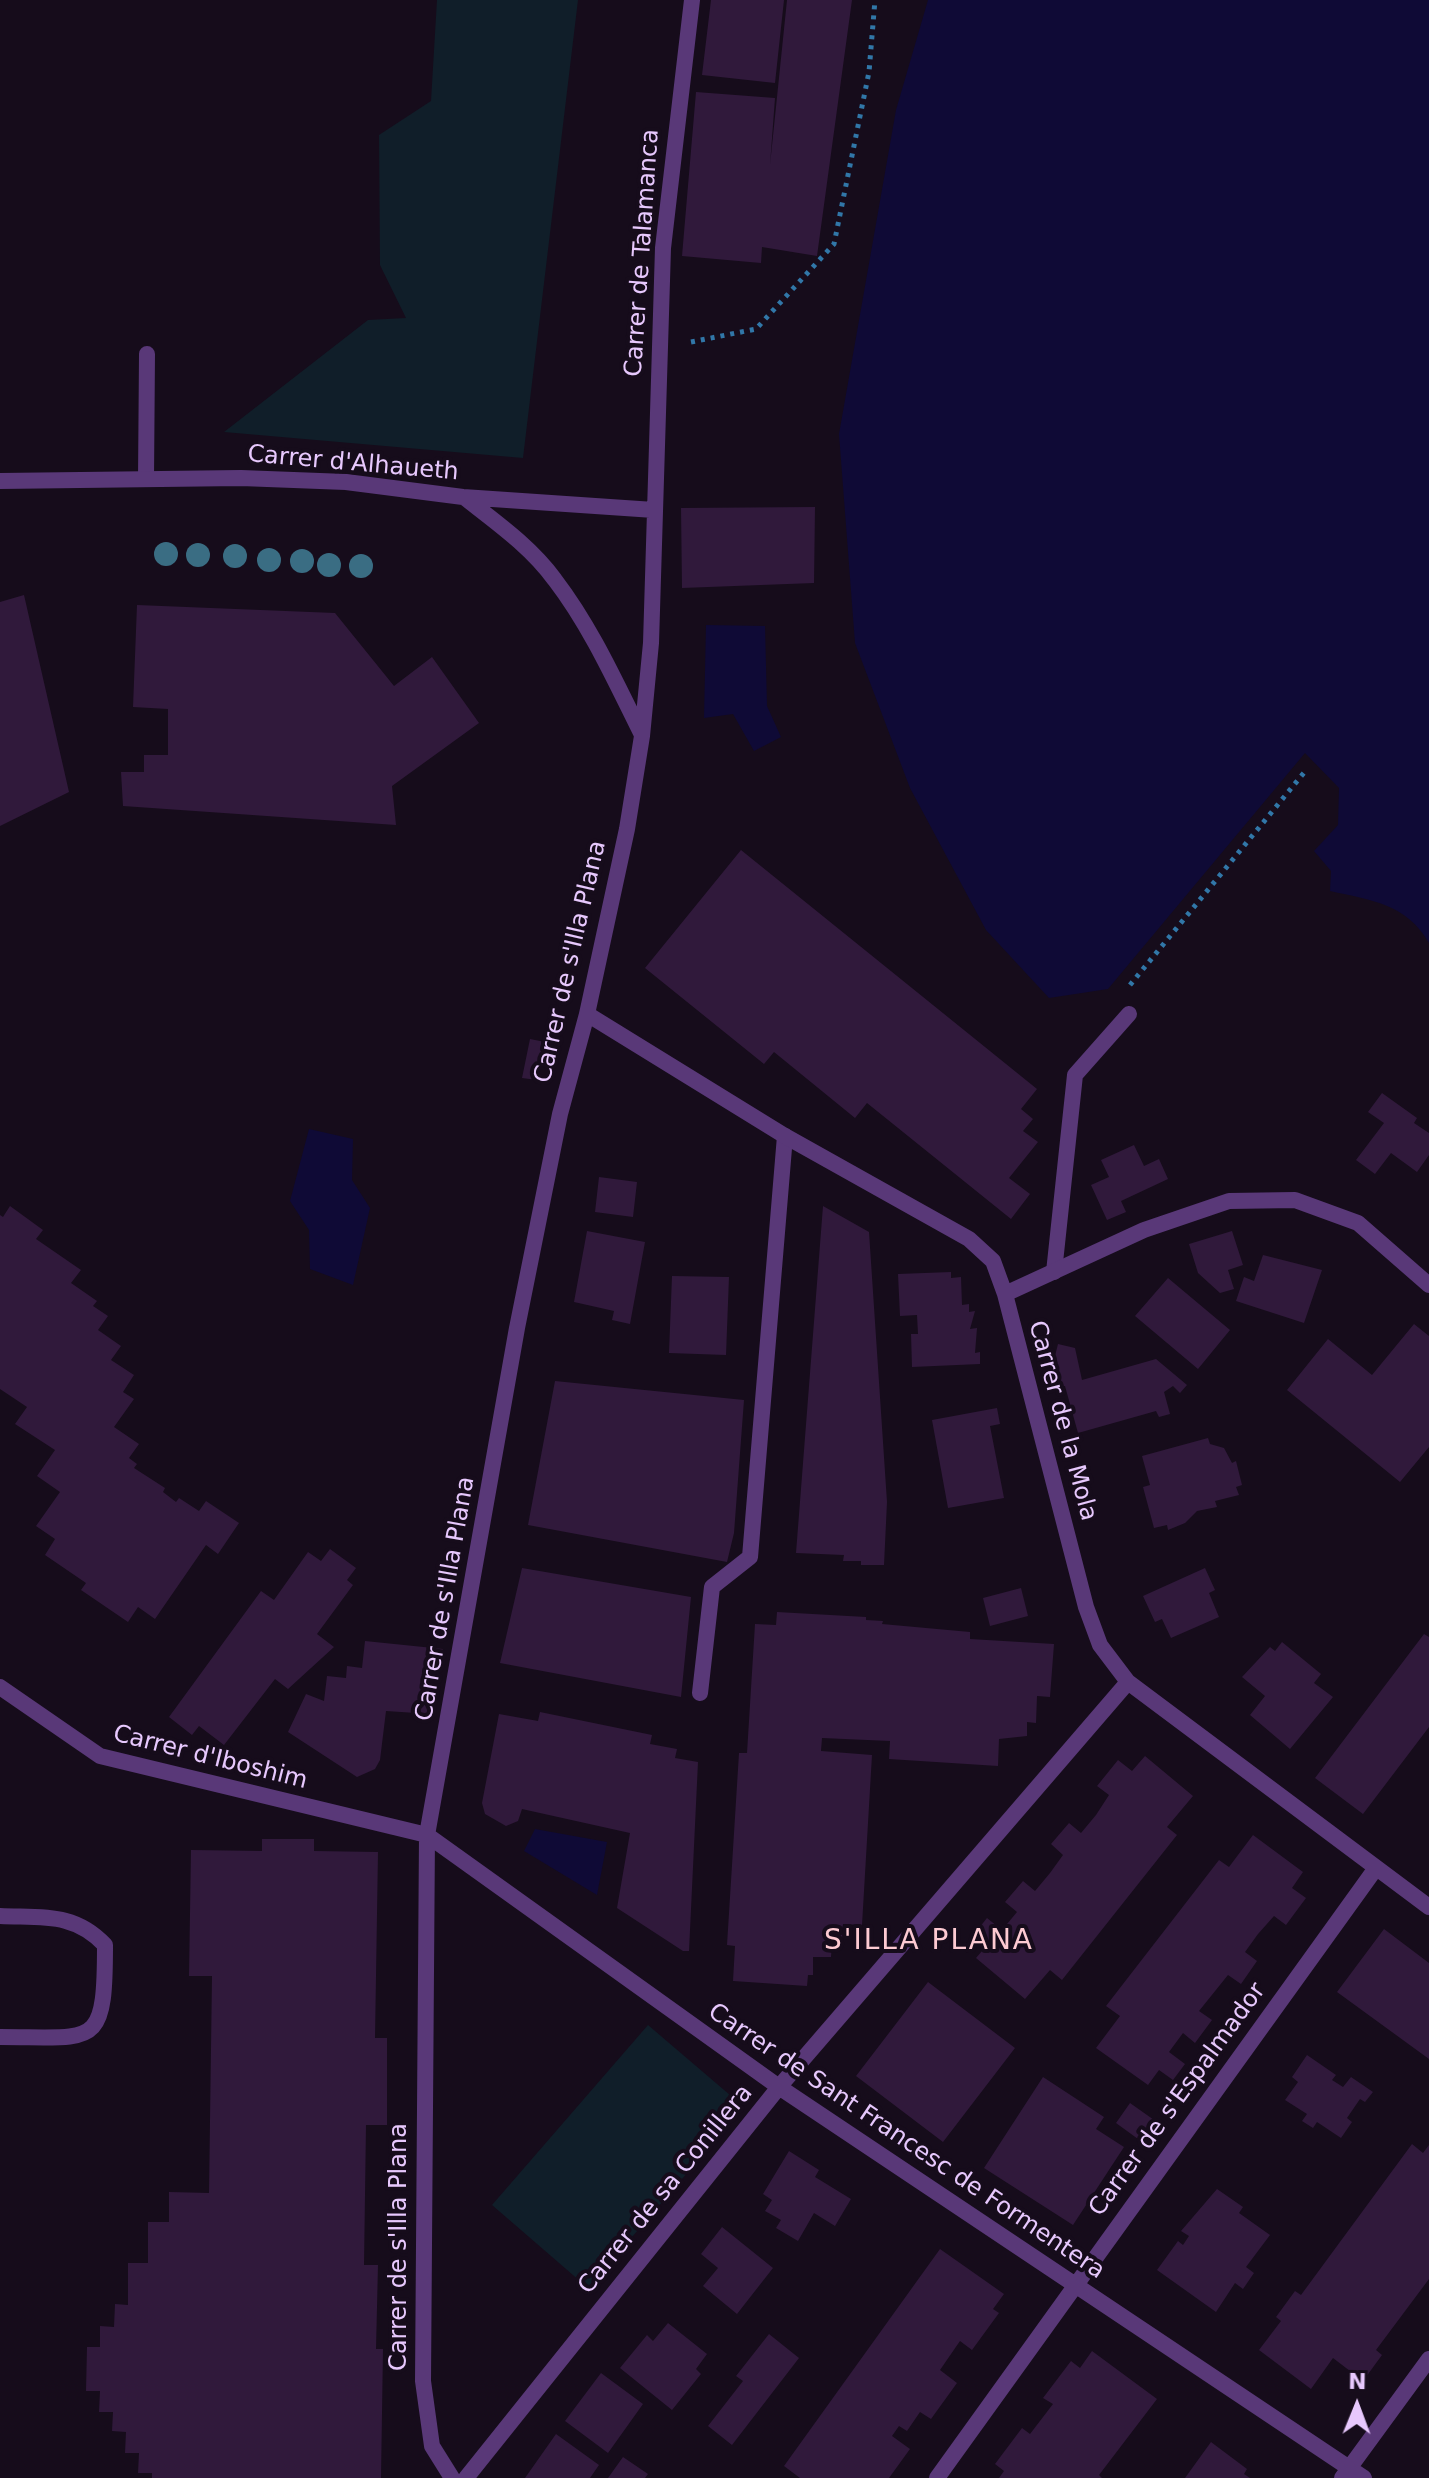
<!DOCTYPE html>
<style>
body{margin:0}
#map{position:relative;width:1429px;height:2478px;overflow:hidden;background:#160c1b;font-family:"DejaVu Sans",sans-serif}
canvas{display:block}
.north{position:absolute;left:1317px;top:2366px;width:80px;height:80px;-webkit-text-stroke:6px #160c1b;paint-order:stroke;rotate:1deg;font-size:22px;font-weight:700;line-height:32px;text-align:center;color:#e7c8fd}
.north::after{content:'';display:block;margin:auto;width:28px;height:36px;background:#e7c8fd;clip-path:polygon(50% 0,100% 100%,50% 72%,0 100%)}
</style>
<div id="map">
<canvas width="1429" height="2478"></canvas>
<div class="north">N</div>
</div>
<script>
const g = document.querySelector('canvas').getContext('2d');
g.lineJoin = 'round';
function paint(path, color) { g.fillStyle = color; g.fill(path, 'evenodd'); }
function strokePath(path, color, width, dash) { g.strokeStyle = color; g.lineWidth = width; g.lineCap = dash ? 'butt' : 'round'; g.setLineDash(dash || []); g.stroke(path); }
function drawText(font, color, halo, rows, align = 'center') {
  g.font = font + ' "DejaVu Sans",sans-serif'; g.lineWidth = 8; g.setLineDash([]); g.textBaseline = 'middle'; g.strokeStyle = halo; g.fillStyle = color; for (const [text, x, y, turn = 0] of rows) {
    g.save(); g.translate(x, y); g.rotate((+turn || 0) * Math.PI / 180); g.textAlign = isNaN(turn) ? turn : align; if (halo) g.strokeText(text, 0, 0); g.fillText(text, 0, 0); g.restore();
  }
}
paint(new Path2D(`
 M 437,0 L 578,0 L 523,458 L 224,432 L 368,320 L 406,318 L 380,265 L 379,135 L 431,101 Z
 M 648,2025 L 744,2107 L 588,2288 L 492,2205 Z`), '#101e29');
paint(new Path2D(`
 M 928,0 L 1429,0 L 1429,943 C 1407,904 1371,900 1330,891 L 1331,871 L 1314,851 L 1338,825 L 1339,788 L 1305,753 L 1108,989 L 1049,998 L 986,930 L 910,788 L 855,643 L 839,434 L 896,110 Z
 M 706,625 L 765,626 L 767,706 L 781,737 L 754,751 L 733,714 L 704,718 Z
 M 309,1129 L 353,1139 L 352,1180 L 370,1208 L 353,1285 L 310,1269 L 309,1230 L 290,1201 Z
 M 535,1829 L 607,1842 L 597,1895 L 524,1851 Z`), '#0f0a36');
paint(new Path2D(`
 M 711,0 L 784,0 L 775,83 L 702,75 Z
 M 787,0 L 852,0 L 817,256 L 762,247 L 761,263 L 682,256 L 696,92 L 775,98 L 770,165 Z
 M 815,507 L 814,583 L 682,588 L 681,508 Z
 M 24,595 L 69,792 L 0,826 L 0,602 Z
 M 137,605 L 335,613 L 394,686 L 432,657 L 479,723 L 392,786 L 396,825 L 123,806 L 121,772 L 144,772 L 144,755 L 168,755 L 168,709 L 133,707 Z
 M 741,850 L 1037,1089 L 1021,1109 L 1033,1119 L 1023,1131 L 1038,1142 L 1009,1178 L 1030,1194 L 1011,1219 L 867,1103 L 855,1118 L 774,1052 L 764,1064 L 645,968 Z
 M 530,1039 L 545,1042 L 537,1080 L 522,1078 Z
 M 1382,1093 L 1417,1118 L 1414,1123 L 1429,1133 L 1429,1155 L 1417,1172 L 1391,1153 L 1375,1174 L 1356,1160 L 1384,1123 L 1368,1112 Z
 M 1134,1145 L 1144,1166 L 1159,1159 L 1168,1179 L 1121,1201 L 1126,1212 L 1107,1220 L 1091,1185 L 1109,1177 L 1101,1160 Z
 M 599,1177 L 637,1182 L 633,1217 L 595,1212 Z
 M 10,1206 L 43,1230 L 36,1239 L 81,1270 L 71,1283 L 97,1301 L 93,1306 L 108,1316 L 98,1330 L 121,1346 L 111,1360 L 134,1375 L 123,1392 L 134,1399 L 114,1427 L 139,1444 L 129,1458 L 137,1464 L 134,1468 L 165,1488 L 163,1492 L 176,1502 L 179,1498 L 199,1511 L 206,1501 L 239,1523 L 218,1554 L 206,1545 L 155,1619 L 138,1607 L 128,1622 L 81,1590 L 86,1583 L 45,1555 L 55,1539 L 36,1526 L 60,1492 L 37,1476 L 55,1450 L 15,1424 L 27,1407 L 0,1389 L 0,1215 L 3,1217 Z
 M 823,1206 L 869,1232 L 887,1502 L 884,1565 L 861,1565 L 861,1561 L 843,1561 L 844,1555 L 796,1553 Z
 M 587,1231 L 645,1242 L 630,1324 L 612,1320 L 614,1311 L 574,1302 Z
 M 1232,1231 L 1243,1265 L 1228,1270 L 1234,1289 L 1220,1293 L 1198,1273 L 1189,1244 Z
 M 1263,1255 L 1322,1270 L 1304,1323 L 1236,1301 L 1244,1277 L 1254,1281 Z
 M 951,1272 L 951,1278 L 961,1277 L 962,1305 L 969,1304 L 969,1312 L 975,1311 L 970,1329 L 977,1328 L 975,1353 L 980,1352 L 980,1364 L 912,1367 L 911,1334 L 918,1334 L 917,1315 L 900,1316 L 898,1274 Z
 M 672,1276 L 729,1277 L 726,1355 L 669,1353 Z
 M 1168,1278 L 1230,1330 L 1198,1369 L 1135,1316 Z
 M 1414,1324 L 1429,1336 L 1429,1447 L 1400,1482 L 1287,1390 L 1328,1339 L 1372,1375 Z
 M 1058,1344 L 1075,1348 L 1082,1380 L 1156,1359 L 1187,1385 L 1180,1393 L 1173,1386 L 1164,1392 L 1170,1414 L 1159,1417 L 1156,1411 L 1078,1433 L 1065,1386 L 1050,1389 L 1050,1376 Z
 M 555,1381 L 744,1400 L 734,1533 L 727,1562 L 528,1525 Z
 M 997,1408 L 1000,1424 L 990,1426 L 1004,1498 L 948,1508 L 932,1420 Z
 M 1208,1438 L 1210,1444 L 1224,1448 L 1232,1463 L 1236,1461 L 1242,1485 L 1236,1487 L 1239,1495 L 1215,1501 L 1217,1507 L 1197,1511 L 1185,1523 L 1168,1530 L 1167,1525 L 1154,1528 L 1143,1487 L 1150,1485 L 1142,1456 Z
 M 330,1549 L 356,1568 L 347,1580 L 353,1585 L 317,1634 L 334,1647 L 288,1689 L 275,1679 L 224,1745 L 199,1726 L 192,1735 L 169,1717 L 261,1591 L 274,1600 L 308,1552 L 321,1561 Z
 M 522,1568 L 691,1597 L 681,1697 L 500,1663 Z
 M 1205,1568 L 1215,1590 L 1209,1593 L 1219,1617 L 1171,1638 L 1162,1619 L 1155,1622 L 1143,1596 Z
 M 1021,1588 L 1028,1616 L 990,1626 L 983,1598 Z
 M 777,1612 L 866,1617 L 866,1620 L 883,1621 L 882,1624 L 970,1632 L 970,1639 L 1054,1644 L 1050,1697 L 1037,1696 L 1036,1723 L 1027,1722 L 1027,1736 L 999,1739 L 998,1766 L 889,1759 L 890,1741 L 822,1738 L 821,1751 L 872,1755 L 862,1925 L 843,1924 L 842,1941 L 832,1941 L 831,1957 L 813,1957 L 813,1975 L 808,1975 L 807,1986 L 733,1981 L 735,1946 L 727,1945 L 739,1753 L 747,1753 L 755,1624 L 776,1625 Z
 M 1424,1634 L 1429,1637 L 1429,1727 L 1363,1814 L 1315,1778 Z
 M 365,1641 L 443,1649 L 431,1714 L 386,1711 L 380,1760 L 375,1769 L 357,1777 L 288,1732 L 306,1694 L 324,1701 L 327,1676 L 346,1678 L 347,1666 L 362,1668 Z
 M 1282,1642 L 1321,1674 L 1314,1683 L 1333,1697 L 1290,1749 L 1250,1715 L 1265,1696 L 1242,1677 L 1270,1647 L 1275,1651 Z
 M 540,1712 L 652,1735 L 650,1744 L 677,1749 L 675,1758 L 698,1762 L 689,1951 L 683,1951 L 617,1908 L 630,1833 L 522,1809 L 518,1821 L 506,1826 L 485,1814 L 482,1803 L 499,1714 L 538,1721 Z
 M 1145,1756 L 1193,1796 L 1167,1827 L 1177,1835 L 1062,1980 L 1050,1970 L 1025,1999 L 976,1958 L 988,1944 L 975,1933 L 987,1918 L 1002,1930 L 1017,1912 L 1005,1902 L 1023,1881 L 1035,1891 L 1050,1873 L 1063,1855 L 1051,1844 L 1069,1823 L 1081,1833 L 1096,1815 L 1109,1795 L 1097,1786 L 1118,1760 L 1132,1771 Z
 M 1253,1835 L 1303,1872 L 1292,1888 L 1306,1898 L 1286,1925 L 1274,1916 L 1258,1934 L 1245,1952 L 1257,1961 L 1241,1984 L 1228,1975 L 1199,2011 L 1212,2020 L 1195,2043 L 1183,2033 L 1169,2052 L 1185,2064 L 1173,2080 L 1159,2070 L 1148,2085 L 1096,2048 L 1120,2016 L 1106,2006 L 1219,1860 L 1229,1867 Z
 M 262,1839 L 314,1839 L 314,1851 L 378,1852 L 375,2038 L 387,2038 L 387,2125 L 366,2125 L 364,2265 L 378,2265 L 376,2349 L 383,2349 L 381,2478 L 152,2478 L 152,2473 L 138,2473 L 139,2453 L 125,2453 L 126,2432 L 112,2431 L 113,2412 L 99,2412 L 100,2391 L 86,2391 L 87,2347 L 100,2347 L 100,2326 L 114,2327 L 115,2304 L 128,2305 L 128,2263 L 148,2263 L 148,2222 L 169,2222 L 169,2192 L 209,2193 L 212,1976 L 189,1976 L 191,1850 L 262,1851 Z
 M 1384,1929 L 1429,1963 L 1429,2059 L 1337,1992 Z
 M 928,1982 L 1015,2048 L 943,2142 L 856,2076 Z
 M 1307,2055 L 1336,2075 L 1332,2080 L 1343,2087 L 1351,2077 L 1373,2092 L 1365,2102 L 1360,2099 L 1347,2118 L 1352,2122 L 1341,2138 L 1317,2122 L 1313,2128 L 1302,2121 L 1307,2114 L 1285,2100 L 1298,2082 L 1292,2077 Z
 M 1043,2077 L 1104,2117 L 1096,2129 L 1124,2147 L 1073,2225 L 984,2168 Z
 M 1130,2103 L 1164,2127 L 1149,2147 L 1116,2123 Z
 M 1412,2144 L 1423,2153 L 1429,2145 L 1429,2279 L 1376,2350 L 1382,2355 L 1363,2381 L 1333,2358 L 1311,2389 L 1259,2350 L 1281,2321 L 1276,2317 L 1295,2291 L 1301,2295 Z
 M 789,2151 L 819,2170 L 815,2177 L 851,2199 L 835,2226 L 814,2213 L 798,2241 L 776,2228 L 781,2220 L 765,2211 L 772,2200 L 763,2194 Z
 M 1217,2189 L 1243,2207 L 1239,2213 L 1270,2235 L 1246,2267 L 1254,2273 L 1243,2289 L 1235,2283 L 1216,2312 L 1157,2270 L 1178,2241 L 1183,2245 L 1189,2236 L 1181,2231 Z
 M 722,2227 L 773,2268 L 737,2314 L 703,2286 L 718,2268 L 701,2254 Z
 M 940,2249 L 1004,2294 L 993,2309 L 999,2313 L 972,2350 L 960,2341 L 940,2370 L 957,2383 L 931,2419 L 920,2412 L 907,2431 L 899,2426 L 892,2436 L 910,2449 L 889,2478 L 800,2478 L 784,2466 Z
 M 668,2323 L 707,2354 L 696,2369 L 701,2374 L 672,2410 L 620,2368 L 647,2335 L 653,2341 Z
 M 769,2334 L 799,2358 L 732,2445 L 708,2426 L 743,2381 L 736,2376 Z
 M 1092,2351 L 1157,2399 L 1099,2475 L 1102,2478 L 999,2478 L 1004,2471 L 995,2464 L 1022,2428 L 1030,2434 L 1053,2404 L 1043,2398 L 1071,2361 L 1080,2368 Z
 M 601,2373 L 643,2404 L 608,2453 L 565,2421 Z
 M 556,2434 L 599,2465 L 590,2478 L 525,2478 Z
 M 1211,2442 L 1247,2469 L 1244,2474 L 1250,2478 L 1185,2478 Z
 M 623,2457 L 648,2474 L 645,2478 L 608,2478 Z`), '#30193b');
strokePath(new Path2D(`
 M 691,342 L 756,329 L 834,244 L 869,72 L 875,0
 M 1130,985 L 1307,769`), '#3177a8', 5, [4, 6]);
strokePath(new Path2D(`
 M 146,479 L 147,354
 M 1054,1272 L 1075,1075 L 1129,1014
 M 700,1693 L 712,1587 L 750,1557 L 785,1136
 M 0,1916 C 42,1918 74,1912 105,1945 C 105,2050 96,2037 0,2037`), '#593878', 16);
strokePath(new Path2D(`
 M 0,481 L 241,478 L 346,482 L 463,497 L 654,510
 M 465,498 C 497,523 531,547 555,580 C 591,627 616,683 642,735
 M 587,1014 L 785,1136 L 969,1239 L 993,1261 L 1005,1294 L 1086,1607 L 1100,1645 L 1128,1682 L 1429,1907
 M 1005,1294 L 1144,1230 L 1229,1201 L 1295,1200 L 1358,1223 L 1429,1285
 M 0,1687 L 100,1756 L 427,1835 L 779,2087 L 1364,2478
 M 452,2478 L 432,2446 L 423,2381 L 427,1835 L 517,1328 L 560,1114 L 587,1014 L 627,829 L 642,736 L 651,643 L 663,248 L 692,0
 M 466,2478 L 779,2087 L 1128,1682
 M 937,2478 L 1376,1868
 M 1342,2478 L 1429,2359`), '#593878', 16);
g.fillStyle = '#3a6d83';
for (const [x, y] of [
 [166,554],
 [198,555],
 [235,556],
 [269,560],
 [302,561],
 [329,565],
 [361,566]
]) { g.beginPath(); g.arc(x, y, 12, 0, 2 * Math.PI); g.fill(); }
drawText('24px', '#e7c8fd', '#160c1b', [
 ["Carrer de Talamanca",643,253,-86],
 ["Carrer d'Alhaueth",353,464,5],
 ["Carrer de s'Illa Plana",571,962,-77],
 ["Carrer de la Mola",1062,1421,75],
 ["Carrer de s'Illa Plana",446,1599,-80],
 ["Carrer d'Iboshim",210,1758,14],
 ["Carrer de s'Espalmador",1178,2100,-54],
 ["Carrer de Sant Francesc de Formentera",906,2142,34],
 ["Carrer de sa Conillera",666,2190,-51],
 ["Carrer de s'Illa Plana",400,2247,-90]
]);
g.letterSpacing = '2px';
drawText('28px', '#fdcad2', '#160c1b', [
 ["S'ILLA PLANA",929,1942]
]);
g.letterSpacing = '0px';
</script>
